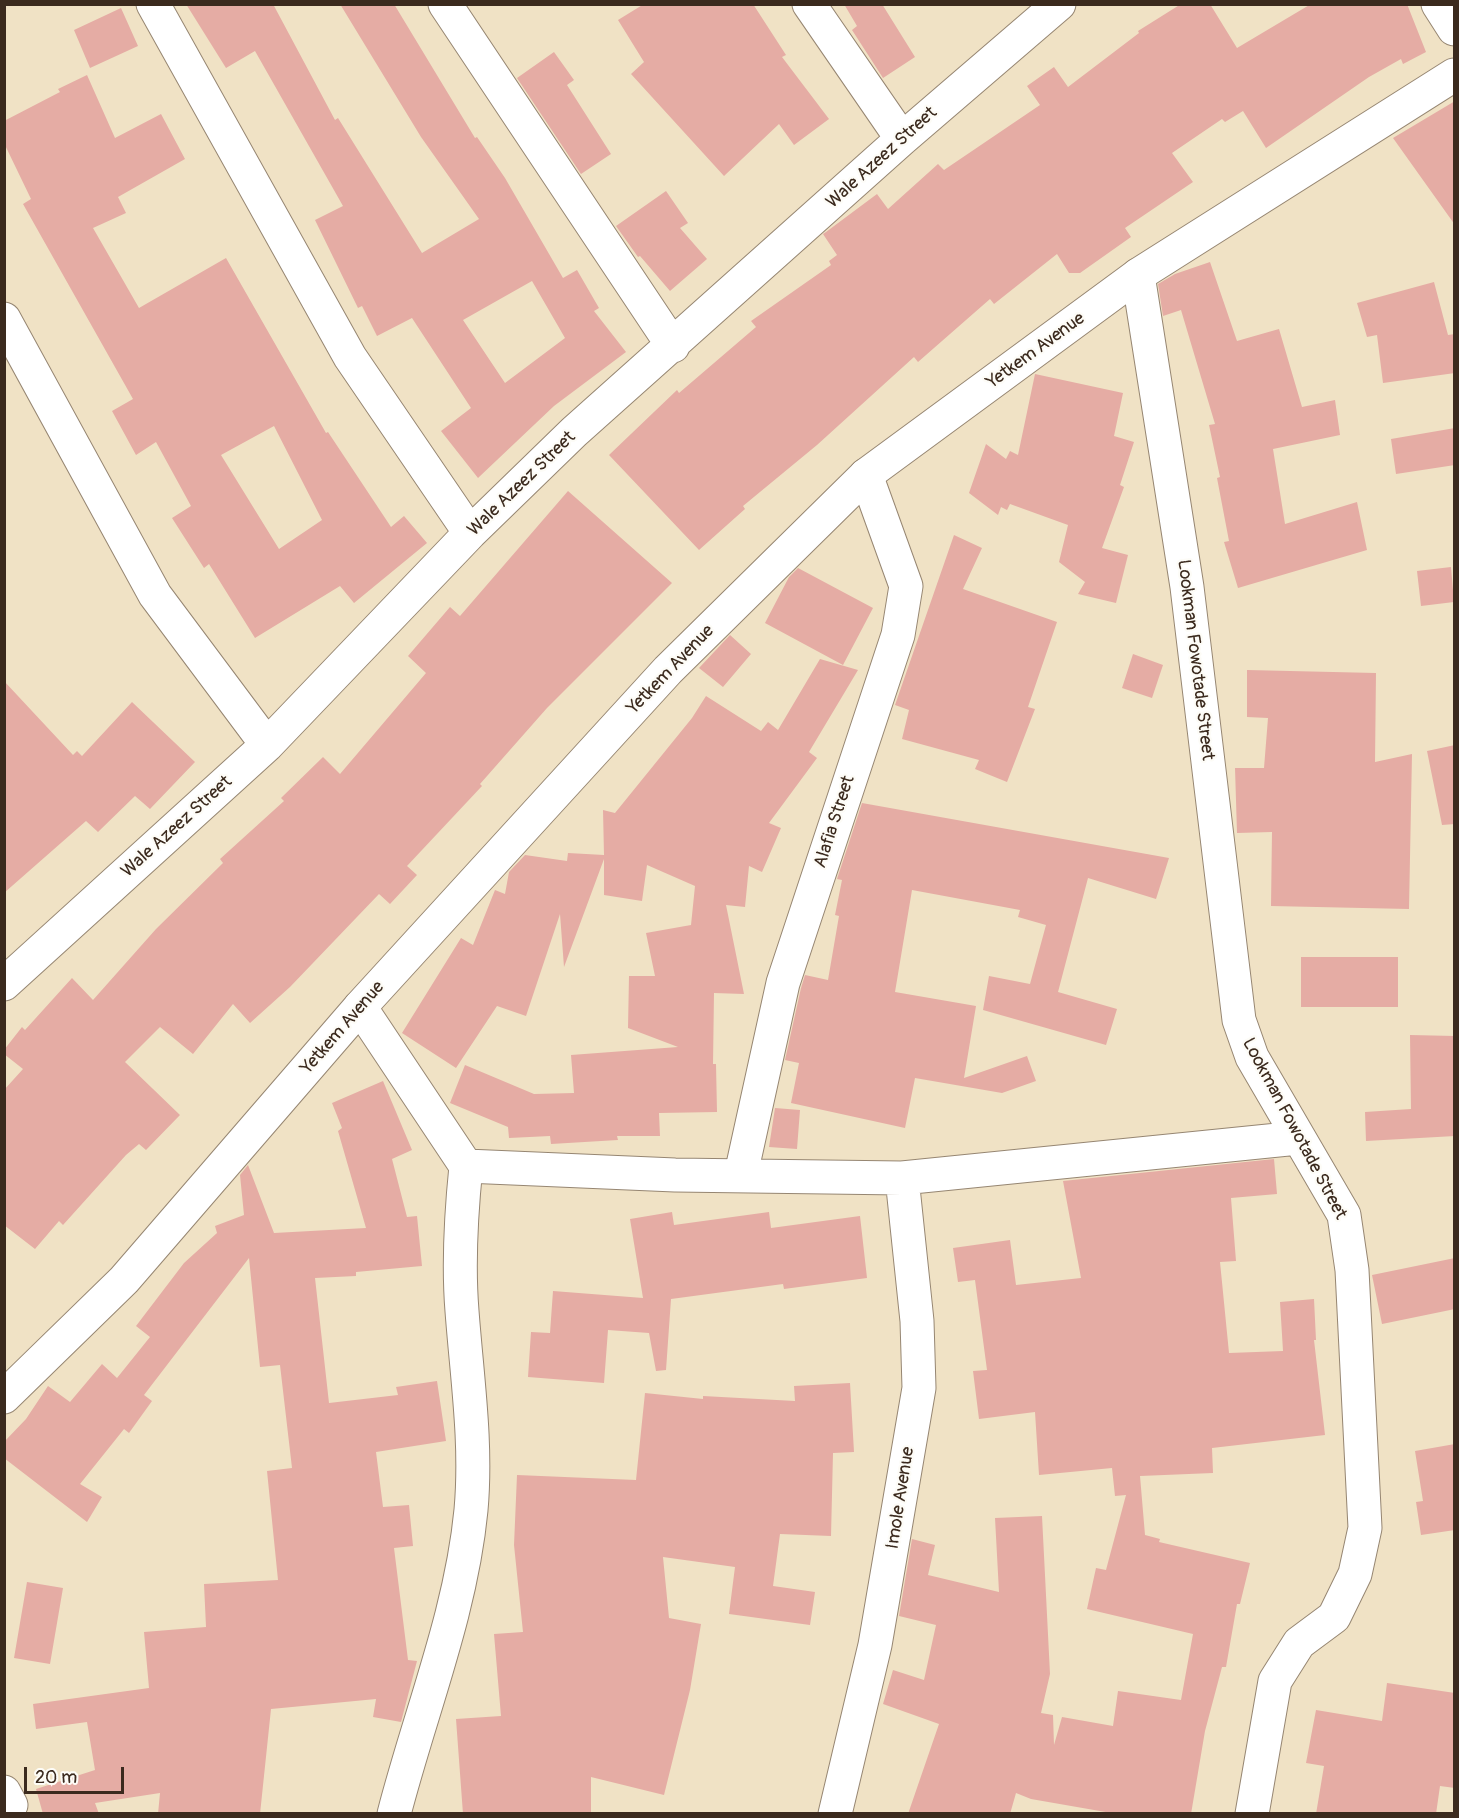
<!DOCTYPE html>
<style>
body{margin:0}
#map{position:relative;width:1459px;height:1818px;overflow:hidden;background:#f0e2c5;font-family:Pangolin,sans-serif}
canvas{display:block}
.frame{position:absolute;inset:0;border:6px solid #3b2a1e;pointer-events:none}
.scale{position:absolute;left:24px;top:1767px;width:100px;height:27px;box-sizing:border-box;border:3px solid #3b2a1e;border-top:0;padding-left:8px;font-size:18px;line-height:21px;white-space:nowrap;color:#3b2a1e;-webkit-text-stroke:4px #fdfcf7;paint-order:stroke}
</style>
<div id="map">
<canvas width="1459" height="1818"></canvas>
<div class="frame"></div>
<div class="scale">20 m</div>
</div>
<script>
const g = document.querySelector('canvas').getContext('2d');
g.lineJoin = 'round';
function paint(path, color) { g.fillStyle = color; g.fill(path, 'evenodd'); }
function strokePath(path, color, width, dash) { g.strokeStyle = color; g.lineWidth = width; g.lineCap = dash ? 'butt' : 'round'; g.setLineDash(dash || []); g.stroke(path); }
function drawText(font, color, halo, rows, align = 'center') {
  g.font = font + ' Pangolin,sans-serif'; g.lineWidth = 4.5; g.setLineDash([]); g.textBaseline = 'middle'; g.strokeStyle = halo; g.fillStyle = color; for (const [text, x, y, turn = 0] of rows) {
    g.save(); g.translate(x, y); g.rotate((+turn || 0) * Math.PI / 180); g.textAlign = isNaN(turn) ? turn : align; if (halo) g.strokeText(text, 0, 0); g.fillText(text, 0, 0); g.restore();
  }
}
paint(new Path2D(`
 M 186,4 L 273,4 L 335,120 L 338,118 L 422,253 L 479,219 L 421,137 L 340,4 L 394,4 L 475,138 L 477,137 L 505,178 L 563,278 L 577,270 L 599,308 L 594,311 L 626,352 L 554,406 L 478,478 L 441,431 L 471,408 L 412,318 L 377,336 L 362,306 L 358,308 L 315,220 L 343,206 L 255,51 L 226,68 ZM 532,281 L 565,338 L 505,383 L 463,320 Z
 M 644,4 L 753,4 L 786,55 L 782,57 L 829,119 L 794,145 L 779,124 L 724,176 L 631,74 L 644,62 L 618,20 Z
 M 844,4 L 882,4 L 915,57 L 883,78 L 852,30 L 857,26 Z
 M 1181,4 L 1210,4 L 1237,48 L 1311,4 L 1407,4 L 1426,52 L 1403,64 L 1401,59 L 1369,77 L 1266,148 L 1243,111 L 1225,122 L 1222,119 L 1172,153 L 1193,182 L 1125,228 L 1131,237 L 1080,273 L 1069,273 L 1057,254 L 994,304 L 990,299 L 918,362 L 914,357 L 817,445 L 743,506 L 745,509 L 699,550 L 609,455 L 677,390 L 679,393 L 756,327 L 751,321 L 831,265 L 829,261 L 837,255 L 823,234 L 826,232 L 877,194 L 888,209 L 938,164 L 944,170 L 1040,105 L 1027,86 L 1054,67 L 1068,87 L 1139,33 L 1138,31 Z
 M 121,8 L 138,46 L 90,68 L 74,30 Z
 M 554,52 L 574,80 L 567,85 L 611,154 L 581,174 L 517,78 Z
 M 87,75 L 115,138 L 161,114 L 185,159 L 118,197 L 126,213 L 93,228 L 139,308 L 226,258 L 326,433 L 328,432 L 391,527 L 404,516 L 427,543 L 354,603 L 340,586 L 255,638 L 209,564 L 204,568 L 172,518 L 191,506 L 156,442 L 136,455 L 112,411 L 133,399 L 23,204 L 31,199 L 4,143 L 4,121 L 60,92 L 58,89 ZM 274,426 L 322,520 L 279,549 L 221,455 Z
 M 1455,101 L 1455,225 L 1393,138 Z
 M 666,191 L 688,223 L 680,228 L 707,259 L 670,291 L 640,256 L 638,257 L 616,226 Z
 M 1210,262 L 1237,341 L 1279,329 L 1302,407 L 1335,400 L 1340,435 L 1273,449 L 1285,524 L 1357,502 L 1367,550 L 1238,588 L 1224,542 L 1229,541 L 1217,478 L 1220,477 L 1209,425 L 1215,424 L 1181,310 L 1163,316 L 1158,284 L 1175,274 Z
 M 1434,282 L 1448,335 L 1455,334 L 1455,373 L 1383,383 L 1377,335 L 1367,337 L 1357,303 Z
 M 1035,374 L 1123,393 L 1114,436 L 1134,442 L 1120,485 L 1124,487 L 1102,548 L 1128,555 L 1116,603 L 1078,594 L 1085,582 L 1059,562 L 1068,525 L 1010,504 L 1007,510 L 1001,507 L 998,515 L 969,493 L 986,444 L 1006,459 L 1010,451 L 1018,455 Z
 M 1455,428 L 1455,465 L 1396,474 L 1391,439 Z
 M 568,491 L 672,583 L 547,708 L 480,784 L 482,786 L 407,866 L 417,875 L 390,904 L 379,894 L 290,987 L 250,1023 L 233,1004 L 193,1054 L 160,1027 L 125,1062 L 180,1115 L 146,1150 L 139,1144 L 126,1155 L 63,1225 L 59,1221 L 35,1249 L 4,1225 L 4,1090 L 23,1069 L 4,1054 L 4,1050 L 22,1027 L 25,1030 L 72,978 L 93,1000 L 156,929 L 223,863 L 220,859 L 284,801 L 281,798 L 323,757 L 340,774 L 426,673 L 408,656 L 450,607 L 460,616 Z
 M 954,535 L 982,548 L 963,589 L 1057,622 L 1028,707 L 1035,709 L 1007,782 L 975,769 L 979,760 L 902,739 L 909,710 L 895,705 Z
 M 1451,567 L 1454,602 L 1421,606 L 1417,571 Z
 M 798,568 L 873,608 L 843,665 L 765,623 L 789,577 Z
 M 730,635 L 751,654 L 723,687 L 699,668 Z
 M 1133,654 L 1163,665 L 1152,698 L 1122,688 Z
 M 820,659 L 858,670 L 809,752 L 817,758 L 769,823 L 781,828 L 762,872 L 749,866 L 745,907 L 726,905 L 744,994 L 714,993 L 713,1064 L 716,1064 L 717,1112 L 659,1113 L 660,1136 L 617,1136 L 618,1140 L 551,1144 L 550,1136 L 509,1138 L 508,1127 L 450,1103 L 465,1065 L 534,1094 L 574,1093 L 571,1055 L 678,1047 L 628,1028 L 629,976 L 655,976 L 646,933 L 691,925 L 695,886 L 647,865 L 642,901 L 604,895 L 604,859 L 564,967 L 560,914 L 526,1016 L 497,1006 L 456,1068 L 402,1033 L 461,938 L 473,945 L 495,890 L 505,894 L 509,872 L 525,855 L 567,861 L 568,853 L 604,855 L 603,810 L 615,813 L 692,718 L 706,696 L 761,731 L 768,722 L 778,730 Z
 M 1247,670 L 1376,673 L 1375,762 L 1412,754 L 1409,909 L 1271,906 L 1272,832 L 1237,833 L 1235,768 L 1264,768 L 1268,718 L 1247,717 Z
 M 4,681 L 73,755 L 77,751 L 82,756 L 132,702 L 195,762 L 150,809 L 135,796 L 98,832 L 86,821 L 4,893 Z
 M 1455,745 L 1455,824 L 1442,825 L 1427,751 Z
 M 862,803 L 1169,858 L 1156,899 L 1088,878 L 1058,992 L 1117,1009 L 1106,1045 L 983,1010 L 989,976 L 1030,984 L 1046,925 L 1018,917 L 1020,910 L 912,890 L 895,992 L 976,1006 L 964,1078 L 1027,1056 L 1036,1081 L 1002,1093 L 915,1078 L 905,1128 L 791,1103 L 799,1063 L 785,1060 L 801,988 L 805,975 L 828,980 L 839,916 L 835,915 L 842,880 L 837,879 Z
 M 1301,957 L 1398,957 L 1398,1007 L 1301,1007 Z
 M 1410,1035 L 1455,1036 L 1455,1136 L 1366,1141 L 1365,1112 L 1411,1109 Z
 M 383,1081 L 412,1150 L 392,1159 L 407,1217 L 417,1216 L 422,1266 L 356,1272 L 356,1276 L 315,1278 L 329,1403 L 398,1395 L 396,1387 L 437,1381 L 446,1441 L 376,1452 L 383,1507 L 409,1505 L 413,1546 L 394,1548 L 408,1660 L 417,1661 L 401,1722 L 373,1717 L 376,1699 L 271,1709 L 260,1814 L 158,1814 L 160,1793 L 95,1803 L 99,1814 L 43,1814 L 36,1789 L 95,1770 L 87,1722 L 36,1729 L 33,1704 L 149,1688 L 144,1632 L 206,1627 L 204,1584 L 278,1580 L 267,1471 L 292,1468 L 280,1365 L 260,1367 L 249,1258 L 144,1395 L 152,1401 L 129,1433 L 124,1429 L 80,1484 L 102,1497 L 87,1522 L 4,1458 L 4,1442 L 26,1419 L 48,1386 L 70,1402 L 102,1364 L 117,1378 L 150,1337 L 136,1326 L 184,1263 L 217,1233 L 215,1226 L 244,1215 L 240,1175 L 248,1165 L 274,1233 L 366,1228 L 338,1131 L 342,1128 L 332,1103 Z
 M 775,1108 L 800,1110 L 797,1149 L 769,1147 Z
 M 1274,1159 L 1277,1194 L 1231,1198 L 1236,1261 L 1220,1262 L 1229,1353 L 1283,1351 L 1280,1302 L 1314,1299 L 1316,1340 L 1314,1340 L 1325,1435 L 1212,1448 L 1213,1473 L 1140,1476 L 1145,1535 L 1160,1539 L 1159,1542 L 1250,1563 L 1240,1604 L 1237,1604 L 1226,1667 L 1222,1667 L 1205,1731 L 1191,1814 L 1117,1814 L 1031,1799 L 1016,1793 L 1010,1814 L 908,1814 L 939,1724 L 883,1704 L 893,1670 L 924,1680 L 936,1625 L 899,1616 L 912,1539 L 935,1545 L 928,1575 L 999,1592 L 995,1518 L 1042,1516 L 1050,1674 L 1041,1713 L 1053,1715 L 1054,1745 L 1062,1717 L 1113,1726 L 1118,1691 L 1181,1700 L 1193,1634 L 1087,1609 L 1096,1568 L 1106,1570 L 1126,1495 L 1115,1496 L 1112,1468 L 1039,1475 L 1035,1412 L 979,1419 L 973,1371 L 987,1370 L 975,1280 L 958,1282 L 953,1248 L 1010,1240 L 1016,1285 L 1081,1278 L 1063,1181 Z
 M 672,1212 L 674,1225 L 769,1212 L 771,1228 L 860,1216 L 867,1278 L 784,1289 L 783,1284 L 671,1299 L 666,1370 L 656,1371 L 649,1333 L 608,1330 L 604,1383 L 528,1377 L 531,1332 L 550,1333 L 553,1291 L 643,1298 L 630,1219 Z
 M 1455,1258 L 1455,1309 L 1382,1324 L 1372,1275 Z
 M 850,1383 L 854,1452 L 833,1453 L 831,1536 L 780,1534 L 773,1586 L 815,1592 L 810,1625 L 729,1614 L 735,1567 L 663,1557 L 669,1618 L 701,1624 L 690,1690 L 664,1795 L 591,1777 L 591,1814 L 463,1814 L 456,1719 L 501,1716 L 494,1634 L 523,1632 L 514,1545 L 517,1475 L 636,1480 L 645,1393 L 703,1399 L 703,1396 L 795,1401 L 794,1386 Z
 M 1455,1444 L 1455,1530 L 1421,1535 L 1416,1502 L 1423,1501 L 1415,1451 Z
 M 27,1582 L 63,1588 L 50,1664 L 14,1658 Z
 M 1387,1683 L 1455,1693 L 1455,1788 L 1440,1786 L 1436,1814 L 1316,1814 L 1324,1766 L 1306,1763 L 1316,1710 L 1382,1721 Z`), '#e5aca4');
const minor = new Path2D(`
 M 153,4 L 350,357 L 470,533
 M 445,4 L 673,346
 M 809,4 L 902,139
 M 1138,275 L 1187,587 L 1239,1020 L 1252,1057 L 1344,1215 L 1352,1270 L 1365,1528 L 1355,1574 L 1334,1617 L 1299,1643 L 1275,1681 L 1252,1814
 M 4,319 L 155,595 L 267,745
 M 4,984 L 267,745 L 470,533 L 574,432 L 902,139 L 1059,4
 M 360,1007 L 466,1166 L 675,1175 L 902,1178 L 1298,1138
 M 741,1174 L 783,983 L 898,635 L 906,586 L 866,475
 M 4,1792 L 11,1805
 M 394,1814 C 420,1713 461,1614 471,1510 C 477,1443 467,1378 462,1311 C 458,1262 461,1215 466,1166
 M 835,1814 L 875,1645 L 919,1388 L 917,1321 L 902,1178`);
const tertiary = new Path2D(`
 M 4,1397 L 124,1280 L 360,1007 L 668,670 L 866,475 L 1138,275 L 1454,75`);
const secondary = new Path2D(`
 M 1438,4 L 1454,29`);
strokePath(minor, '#968672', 35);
strokePath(tertiary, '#968672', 35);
strokePath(secondary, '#968672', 35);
strokePath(minor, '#fff', 33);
strokePath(tertiary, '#fff', 33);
strokePath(secondary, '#fff', 33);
drawText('18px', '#3b2a1e', '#fdfcf7', [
 ["Wale Azeez Street",882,158,-42],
 ["Yetkem Avenue",1036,351,-36],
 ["Wale Azeez Street",522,484,-44],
 ["Lookman Fowotade Street",1195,660,83],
 ["Yetkem Avenue",671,670,-46],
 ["Alafia Street",835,822,-72],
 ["Wale Azeez Street",177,827,-42],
 ["Yetkem Avenue",343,1028,-49],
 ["Lookman Fowotade Street",1294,1129,62],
 ["Imole Avenue",901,1498,-81]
]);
</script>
